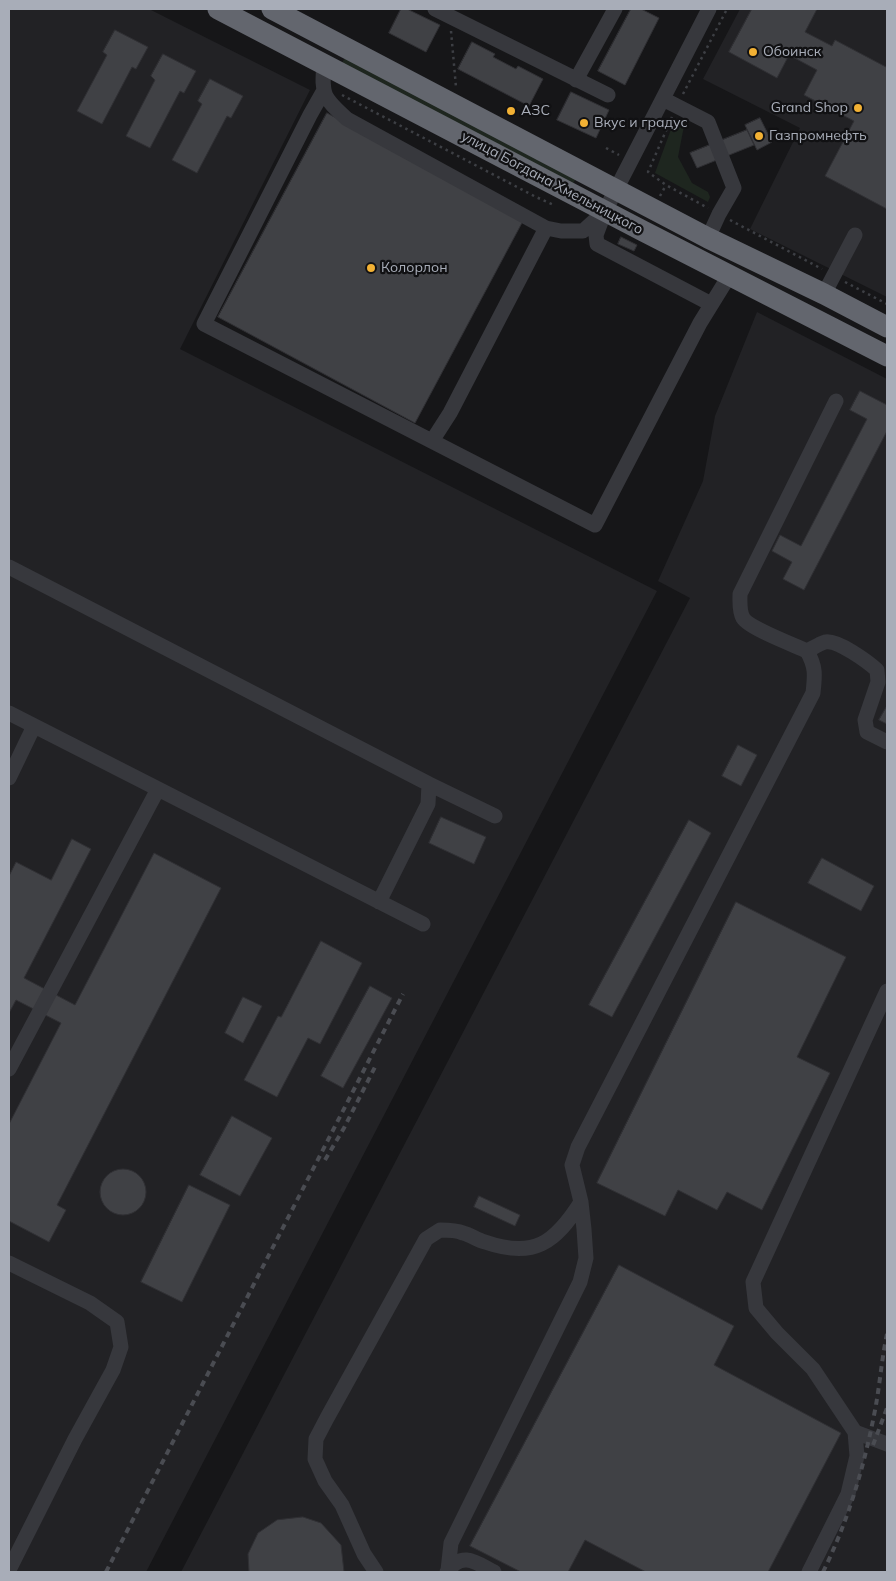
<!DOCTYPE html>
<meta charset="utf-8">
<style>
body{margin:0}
#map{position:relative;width:896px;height:1581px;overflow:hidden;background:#161618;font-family:Mulish,sans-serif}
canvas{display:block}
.frame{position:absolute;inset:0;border:10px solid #a8adb8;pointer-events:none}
</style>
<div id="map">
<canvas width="896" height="1581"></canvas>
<div class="frame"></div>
</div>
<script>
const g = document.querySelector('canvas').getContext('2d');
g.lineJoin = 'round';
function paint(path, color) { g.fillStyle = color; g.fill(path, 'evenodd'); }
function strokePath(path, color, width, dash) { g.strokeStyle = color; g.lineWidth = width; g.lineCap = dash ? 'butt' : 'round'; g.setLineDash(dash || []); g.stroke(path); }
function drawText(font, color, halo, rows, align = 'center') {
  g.font = font + ' Mulish,sans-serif'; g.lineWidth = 4.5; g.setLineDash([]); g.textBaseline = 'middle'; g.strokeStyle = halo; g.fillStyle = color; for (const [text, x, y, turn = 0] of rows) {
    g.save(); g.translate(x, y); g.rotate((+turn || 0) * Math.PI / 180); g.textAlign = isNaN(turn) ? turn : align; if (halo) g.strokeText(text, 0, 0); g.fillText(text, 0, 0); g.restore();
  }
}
paint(new Path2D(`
 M 9,9 L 149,9 L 310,90 L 180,349 L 657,591 L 146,1572 L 9,1572 Z
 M 740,9 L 887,9 L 887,297 L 750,229 L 800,128 L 703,79 Z
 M 757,312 L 887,379 L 887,1572 L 181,1572 L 690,598 L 658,581 L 703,481 L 715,416 Z`), '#222225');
paint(new Path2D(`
 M 346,56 L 578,175 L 571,187 L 340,66 Z
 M 674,121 L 680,122 L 684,126 L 678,157 L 692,183 L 708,192 L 710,197 L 708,202 L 655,173 Z`), '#1e261f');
const building = new Path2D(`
 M 401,9 L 407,9 L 440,25 L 426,52 L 389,33 Z
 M 631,9 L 641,9 L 659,18 L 625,85 L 598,71 Z
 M 752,9 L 817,9 L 805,32 L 832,46 L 835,40 L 886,67 L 887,66 L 887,209 L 825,176 L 854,121 L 804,95 L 817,70 L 789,55 L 777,78 L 729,52 Z
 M 115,30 L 148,47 L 136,69 L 132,67 L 102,124 L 77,111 L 107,55 L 103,52 Z
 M 472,42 L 495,54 L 493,57 L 516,69 L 518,66 L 543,79 L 529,106 L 458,69 Z
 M 163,54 L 196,71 L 184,93 L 180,91 L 150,148 L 126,136 L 155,80 L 151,76 Z
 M 210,79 L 243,96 L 231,118 L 227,116 L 197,173 L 172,160 L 202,104 L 198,101 Z
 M 571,92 L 609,110 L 596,138 L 557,120 Z
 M 327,113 L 524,219 L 415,423 L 218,317 Z
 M 760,118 L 772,142 L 757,150 L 745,125 Z
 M 747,130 L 754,145 L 697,168 L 690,153 Z
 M 621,237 L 637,245 L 634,251 L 618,244 Z
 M 860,391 L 887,405 L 887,431 L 804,590 L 783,579 L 792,562 L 772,551 L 780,535 L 801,546 L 867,419 L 850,410 Z
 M 887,706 L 887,724 L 879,720 Z
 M 738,745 L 757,755 L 741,786 L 722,776 Z
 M 441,817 L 486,837 L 474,864 L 429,843 Z
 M 689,820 L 711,833 L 612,1017 L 589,1005 Z
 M 72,839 L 91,849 L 24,978 L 75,1005 L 154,853 L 221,888 L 57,1205 L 66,1210 L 49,1242 L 9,1221 L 9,1124 L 61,1023 L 16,1000 L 9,1013 L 9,876 L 16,862 L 51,880 Z
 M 822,858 L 874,886 L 861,911 L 808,883 Z
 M 736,902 L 846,957 L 797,1057 L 830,1073 L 762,1210 L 727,1192 L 717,1210 L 678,1190 L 665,1216 L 597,1183 Z
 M 321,941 L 362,963 L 320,1044 L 308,1038 L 277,1097 L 244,1080 L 278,1016 L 281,1017 Z
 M 370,986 L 392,998 L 343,1088 L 321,1076 Z
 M 243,997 L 262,1006 L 243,1043 L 225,1033 Z
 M 232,1116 L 272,1138 L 240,1196 L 200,1175 Z
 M100 1192a23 23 0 1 1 46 0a23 23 0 1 1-46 0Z
 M 189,1185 L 230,1205 L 182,1302 L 141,1282 Z
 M 479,1196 L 520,1215 L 515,1226 L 474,1207 Z
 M 619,1265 L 734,1326 L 714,1365 L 841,1433 L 768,1572 L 646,1572 L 585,1540 L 568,1572 L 521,1572 L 470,1546 Z
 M 303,1517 L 321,1523 L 341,1545 L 344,1572 L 249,1572 L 248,1554 L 258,1533 L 277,1520 Z`);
paint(building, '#404145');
strokePath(building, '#303034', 1);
strokePath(new Path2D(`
 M 451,31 L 456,87
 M 683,94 L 727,9
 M 342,95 L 536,197 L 554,205
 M 672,117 L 648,172 L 666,185 L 708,208
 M 606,148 L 619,155
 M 660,196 L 666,185
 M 730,220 L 822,269
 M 845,282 L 887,304`), '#3d3f44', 2.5, [2.5, 4]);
strokePath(new Path2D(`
 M 435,9 L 608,95
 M 709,9 L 605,211 L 596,235 L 597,244 L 711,304
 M 324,64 C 321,96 324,98 347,119 L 546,228 L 561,231 L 583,231 L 604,212
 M 576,80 L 615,9
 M 323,92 L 310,115 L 204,324 L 595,525 L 700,323 L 729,276
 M 663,99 L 708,122 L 734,188 L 719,214 L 708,238
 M 824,294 L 855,235
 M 836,401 L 740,594 C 740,601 739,611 743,618 C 749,628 794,645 807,651 C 813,648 819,644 825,642 C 837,639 868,662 877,670 L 878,682 L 865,720 L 867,732 L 887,742
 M 432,441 L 450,413 L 546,228
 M 9,567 L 429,784 L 428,804 L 379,902
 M 9,713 L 423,924
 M 9,778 L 34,726
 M 429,784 L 495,816
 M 9,1069 L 158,789
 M 9,1263 L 90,1303 L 117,1322 L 121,1347 L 113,1370 L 75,1439 L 9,1570
 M 855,1432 L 887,1444
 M 448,1570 L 451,1543 L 580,1282 L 586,1258 L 584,1229 L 581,1202 L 572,1165 L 578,1147 L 813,693 C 815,675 816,667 807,651
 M 376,1572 L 364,1554 L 342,1505 L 325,1481 L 315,1459 L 316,1439 L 327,1418 L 426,1239 L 440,1230 C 448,1230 456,1230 463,1233 C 471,1235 477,1240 485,1242 C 534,1259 555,1243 581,1202
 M 447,1572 C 462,1550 477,1563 494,1572
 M 809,1572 L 848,1494 L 857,1456 L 855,1432 L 813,1369 L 777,1333 L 756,1308 L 753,1282 L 887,991`), '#37383d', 15);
strokePath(new Path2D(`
 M 218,9 L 643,231 L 887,356
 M 272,9 L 708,238 L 824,294 L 887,327`), '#63666e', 21);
strokePath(new Path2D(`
 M 325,1160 L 344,1128 L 376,1065
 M 873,1445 L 887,1408
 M 106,1572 L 403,994
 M 823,1572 C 849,1519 865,1464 876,1405 C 880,1382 882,1357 887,1334`), '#4a4c52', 4, [6, 5]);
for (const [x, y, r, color] of [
 [753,52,5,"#f2b134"],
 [858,108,5,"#f2b134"],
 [511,111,5,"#f2b134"],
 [584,123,5,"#f2b134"],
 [759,136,5,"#f2b134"],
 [371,268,5,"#f2b134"]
]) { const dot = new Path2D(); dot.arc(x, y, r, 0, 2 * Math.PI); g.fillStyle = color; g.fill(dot); strokePath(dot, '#111113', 2); }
drawText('14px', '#a8adb8', '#111113', [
 ["Обоинск",763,52],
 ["Grand Shop",848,108,"right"],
 ["АЗС",521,111],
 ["Вкус и градус",594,123],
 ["Газпромнефть",769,136],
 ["Колорлон",381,268]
], 'left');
drawText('14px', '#a8adb8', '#111113', [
 ["улица Богдана Хмельницкого",552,183,28]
]);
</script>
